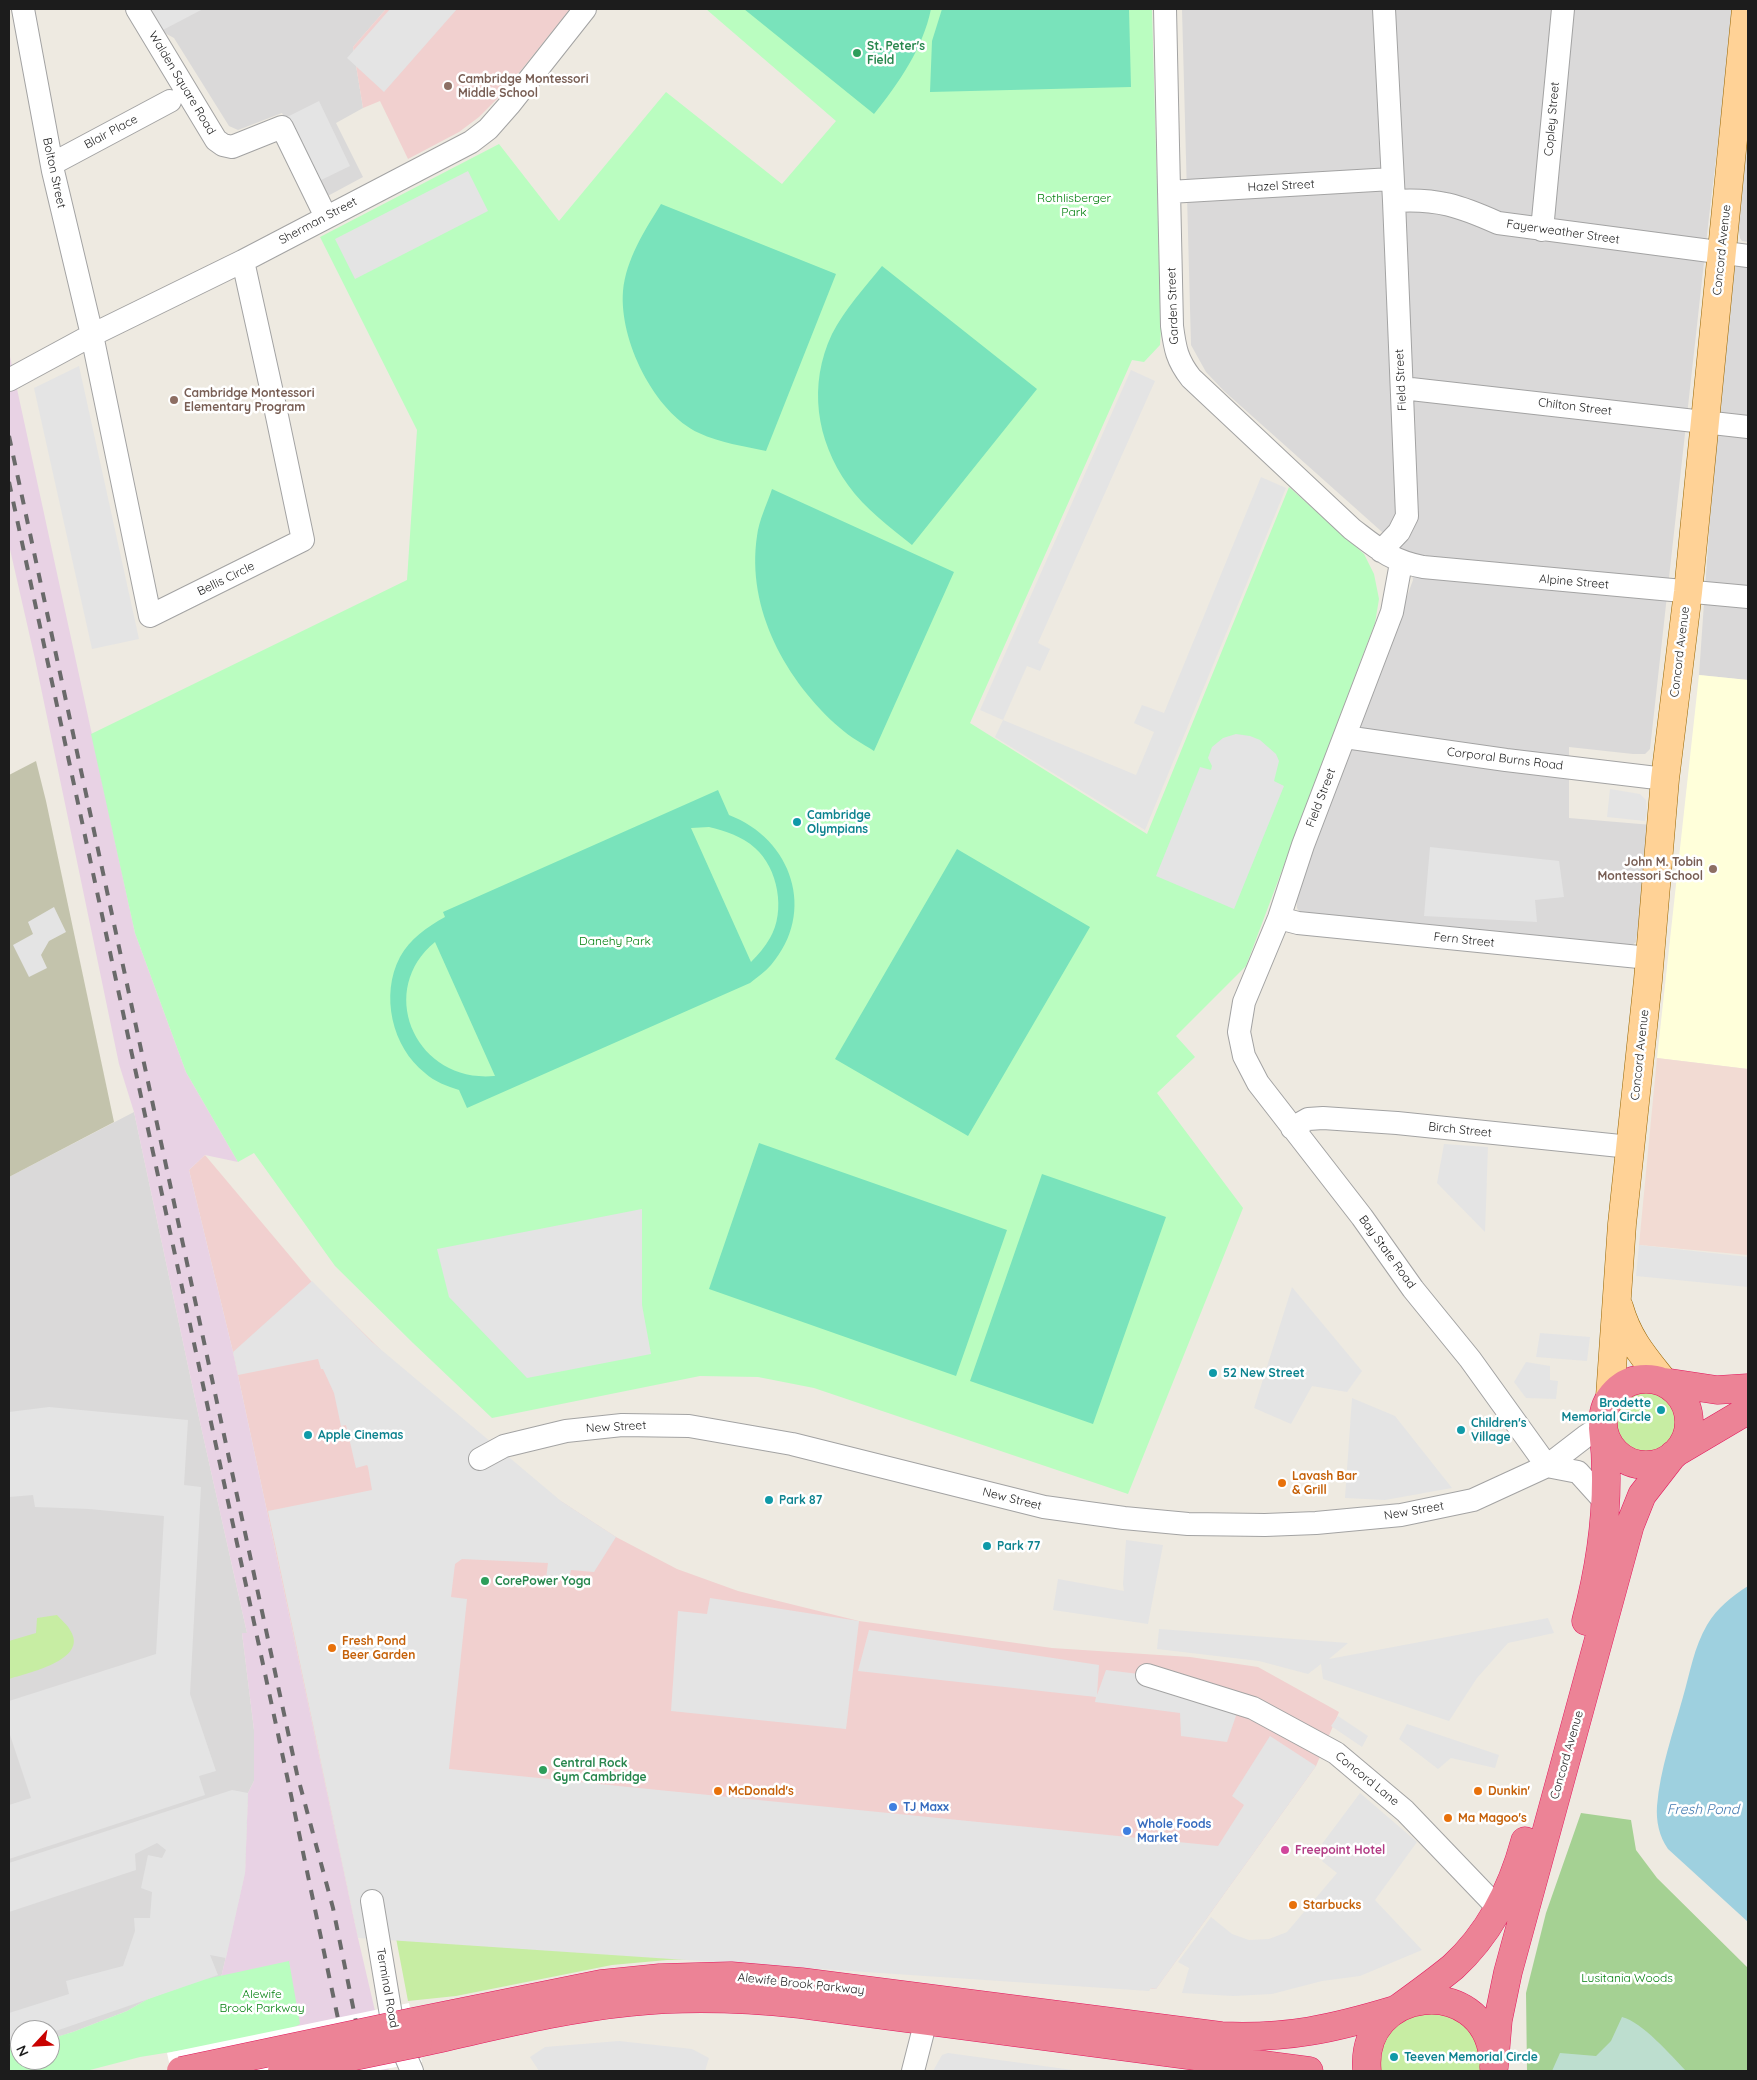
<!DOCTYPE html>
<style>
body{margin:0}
#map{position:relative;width:1757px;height:2080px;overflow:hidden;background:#eeeae1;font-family:Quicksand,sans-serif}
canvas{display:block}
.frame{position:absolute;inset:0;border:10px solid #1c1c1c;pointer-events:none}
.north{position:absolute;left:10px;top:2020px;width:50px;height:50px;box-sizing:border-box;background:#fff;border:1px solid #a4a4a4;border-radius:50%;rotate:245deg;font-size:14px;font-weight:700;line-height:20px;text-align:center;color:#1c1c1c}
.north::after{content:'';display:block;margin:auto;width:18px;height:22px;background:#c90100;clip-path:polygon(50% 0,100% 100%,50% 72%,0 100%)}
</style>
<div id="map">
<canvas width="1757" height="2080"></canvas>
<div class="frame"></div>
<div class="north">N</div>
</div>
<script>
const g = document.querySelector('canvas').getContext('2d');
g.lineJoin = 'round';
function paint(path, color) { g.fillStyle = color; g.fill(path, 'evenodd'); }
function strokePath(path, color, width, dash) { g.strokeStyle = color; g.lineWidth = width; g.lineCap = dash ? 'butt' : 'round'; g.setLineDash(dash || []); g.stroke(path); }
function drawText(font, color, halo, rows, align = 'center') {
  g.font = font + ' Quicksand,sans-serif'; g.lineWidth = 5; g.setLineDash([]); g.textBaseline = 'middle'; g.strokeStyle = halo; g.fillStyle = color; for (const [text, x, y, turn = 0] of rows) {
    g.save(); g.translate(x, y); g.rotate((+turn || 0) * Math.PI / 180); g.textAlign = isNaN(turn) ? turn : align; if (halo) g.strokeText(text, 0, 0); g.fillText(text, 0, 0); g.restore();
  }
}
paint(new Path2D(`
 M 150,9 L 386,9 L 353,47 L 363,108 L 336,123 L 363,177 L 324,198 L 282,113 L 238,130 L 229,126 L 174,38 L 161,31 Z
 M 1182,9 L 1734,9 L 1709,217 L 1650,749 L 1645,754 L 1633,754 L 1569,747 L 1569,818 L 1652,825 L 1636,942 L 1625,951 L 1303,918 L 1297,908 L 1296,896 L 1413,580 L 1409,556 L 1224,391 L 1206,372 L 1191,345 Z
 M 1748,121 L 1748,242 L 1742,241 L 1740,238 L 1738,225 Z
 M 1748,264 L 1748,680 L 1699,675 L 1726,287 L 1732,269 L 1738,265 Z
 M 134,1112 L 200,1422 L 247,1633 L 242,1633 L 254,1730 L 254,1781 L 248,1793 L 245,1873 L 221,1978 L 192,1982 L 148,1999 L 127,2011 L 73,2032 L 54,2038 L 50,2039 L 50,2030 L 20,2030 L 20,2046 L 9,2049 L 9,1177 Z`), '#dad9d9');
paint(new Path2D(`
 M 386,9 L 570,9 L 502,94 L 479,117 L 459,132 L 408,159 L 380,101 L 363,108 L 353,47 Z
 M 205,1155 L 311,1281 L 383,1352 L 527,1479 L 616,1537 L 677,1569 L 738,1591 L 859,1621 L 1052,1648 L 1190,1657 L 1258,1667 L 1339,1712 L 1316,1766 L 1156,1989 L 929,1966 L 425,1926 L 358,1938 L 233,1352 L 189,1170 Z`), '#f1d0cf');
paint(new Path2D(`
 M 9,352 L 135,933 L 186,1072 L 238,1162 L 205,1155 L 189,1170 L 233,1352 L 358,1938 L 389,2071 L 192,2071 L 221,1978 L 245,1873 L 248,1793 L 254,1781 L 254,1730 L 242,1633 L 247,1633 L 200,1422 L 134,1112 L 119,1064 L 35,659 L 9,545 Z`), '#e8d2e4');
paint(new Path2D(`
 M 1699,675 L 1748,680 L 1748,1069 L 1657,1058 Z`), '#ffffda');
paint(new Path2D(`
 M 1657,1058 L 1748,1069 L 1748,1255 L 1639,1245 Z`), '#f2dbd3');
paint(new Path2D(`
 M 36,761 L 46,801 L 114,1122 L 9,1177 L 9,775 Z`), '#c3c3ac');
paint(new Path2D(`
 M1614 1424a33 33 0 1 1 66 0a33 33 0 1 1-66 0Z
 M 57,1615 C 61,1620 67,1624 70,1630 C 90,1660 27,1673 9,1679 L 9,1641 L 36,1633 L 37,1618 Z
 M 396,1938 L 747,1958 L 667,1960 L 612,1965 L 456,1996 L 408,2001 Z
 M 1445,2012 L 1473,2032 L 1483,2064 L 1481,2071 L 1379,2071 L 1385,2036 L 1410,2014 Z`), '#c7eda3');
paint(new Path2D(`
 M 1581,1813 L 1631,1820 L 1636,1850 L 1657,1878 L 1748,1968 L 1748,2071 L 1527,2071 L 1526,1993 L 1546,1913 Z`), '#a5d193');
paint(new Path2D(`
 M 1622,2017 C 1642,2022 1671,2055 1686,2071 L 1552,2071 L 1560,2053 L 1596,2056 L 1611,2041 Z`), '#bddecf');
paint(new Path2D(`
 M 706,9 L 1152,9 L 1161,329 L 1160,345 L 1144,362 L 1132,360 L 970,723 L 1147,834 L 1289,487 L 1364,554 L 1374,574 L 1379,599 L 1375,623 L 1246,966 L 1176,1036 L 1195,1057 L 1157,1093 L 1243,1208 L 1128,1494 L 814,1388 L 758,1377 L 700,1376 L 492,1418 L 413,1343 L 335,1266 L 254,1153 L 238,1162 L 186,1072 L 135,933 L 91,734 L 407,580 L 417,430 L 320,237 L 499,144 L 559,221 L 666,92 L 782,184 L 836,121 Z
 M 289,1961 L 300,2024 L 289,2030 L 221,2044 L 140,2057 L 86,2071 L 9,2071 L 9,2049 L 20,2046 L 20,2060 L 50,2060 L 50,2039 L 73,2032 L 127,2011 L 148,1999 L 192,1982 Z`), '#bafdc0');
paint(new Path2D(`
 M 744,9 L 931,9 C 923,48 899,83 874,114 Z
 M 942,9 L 1129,9 L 1131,87 L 930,92 L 932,41 Z
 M 661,204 L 836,274 L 766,451 C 744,446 720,443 699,433 C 654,412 619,340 623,291 C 626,259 645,230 661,204 Z
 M 882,266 L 1037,389 L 912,545 C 890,527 865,509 848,485 C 816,440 808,385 832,334 C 845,309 865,287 882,266 Z
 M 772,489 L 954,572 L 874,751 C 863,744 850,737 840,728 C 786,681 746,609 757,536 C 759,520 767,504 772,489 Z
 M 718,790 L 729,815 C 792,839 817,912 771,965 C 765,972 757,977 750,983 L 467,1108 L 459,1090 C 447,1086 435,1082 425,1073 C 392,1047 380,995 400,957 C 410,939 427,927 445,917 L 443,912 ZM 709,827 C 725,831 742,836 755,848 C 778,868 786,911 770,938 C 765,947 758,955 751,962 L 691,828 ZM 435,942 L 495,1076 L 494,1076 C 416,1083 375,991 435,942 Z
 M 957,849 L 1090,927 L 968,1136 L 835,1059 Z
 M 759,1143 L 1007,1230 L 956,1376 L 709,1289 Z
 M 1042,1174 L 1166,1217 L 1093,1424 L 970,1381 Z`), '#79e3bb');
paint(new Path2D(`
 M 150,9 L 203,9 L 161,31 Z
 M 390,9 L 457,9 L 384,92 L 347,58 Z
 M 319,101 L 350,166 L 317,182 L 285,118 Z
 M 468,171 L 488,211 L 355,279 L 335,239 Z
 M 79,366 L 139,639 L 92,649 L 34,388 Z
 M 1131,370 L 1155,381 L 1038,643 L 1050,649 L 1040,671 L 1027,666 L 1003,720 L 1136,775 L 1154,732 L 1134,723 L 1142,705 L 1164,713 L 1261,477 L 1286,488 L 1145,830 L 995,737 L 1003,720 L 980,710 Z
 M 1236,734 L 1250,736 L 1260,740 L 1276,754 L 1279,761 L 1274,781 L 1284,786 L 1234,909 L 1156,876 L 1200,767 L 1211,770 L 1212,766 L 1208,758 L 1212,747 L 1223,738 Z
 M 1610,789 L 1640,794 L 1646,800 L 1647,812 L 1645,821 L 1607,817 Z
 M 1430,847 L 1559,861 L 1564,897 L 1535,900 L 1537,922 L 1424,916 Z
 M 54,907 L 66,932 L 49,941 L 41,955 L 47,968 L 29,977 L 13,945 L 33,934 L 28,922 Z
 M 1444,1144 L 1488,1147 L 1485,1232 L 1437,1183 Z
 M 642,1209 L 642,1305 L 651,1354 L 527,1378 L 449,1297 L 437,1249 Z
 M 1639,1245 L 1748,1257 L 1748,1287 L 1636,1276 Z
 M 312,1281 L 372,1342 L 561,1501 L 616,1537 L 594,1572 L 571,1570 L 569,1580 L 546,1579 L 548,1563 L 462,1559 L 455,1564 L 451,1597 L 467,1599 L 449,1769 L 1218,1846 L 1244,1805 L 1232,1796 L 1270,1736 L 1316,1766 L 1156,1989 L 1151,1988 L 1149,1991 L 358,1938 L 268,1511 L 372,1490 L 368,1467 L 367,1465 L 356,1468 L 346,1425 L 341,1426 L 334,1393 L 323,1369 L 321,1369 L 318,1359 L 238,1375 L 233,1352 Z
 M 1292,1287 L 1362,1371 L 1347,1392 L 1312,1386 L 1291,1424 L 1254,1408 Z
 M 1540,1333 L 1590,1337 L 1587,1361 L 1536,1357 Z
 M 1526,1362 L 1550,1366 L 1550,1380 L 1558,1381 L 1556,1399 L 1526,1398 L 1514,1382 Z
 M 1352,1398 L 1395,1416 L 1452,1488 L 1385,1500 L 1345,1498 Z
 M 49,1407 L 188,1420 L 184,1485 L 201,1487 L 190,1694 L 216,1771 L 199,1776 L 205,1795 L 9,1859 L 9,1805 L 31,1798 L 9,1732 L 9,1701 L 156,1654 L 164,1516 L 89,1509 L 35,1507 L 33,1495 L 9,1497 L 9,1412 Z
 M 1126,1540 L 1163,1545 L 1148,1624 L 1053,1610 L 1058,1579 L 1124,1591 L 1123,1584 Z
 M 710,1598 L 859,1621 L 846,1729 L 671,1711 L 678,1611 L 707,1614 Z
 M 1548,1618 L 1554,1633 L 1508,1643 L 1477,1678 L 1449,1721 L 1323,1679 L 1321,1664 L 1308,1674 L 1259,1661 L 1157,1649 L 1159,1629 L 1348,1643 L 1329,1659 Z
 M 869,1630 L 1099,1665 L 1097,1695 L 1106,1670 L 1147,1675 L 1239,1707 L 1227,1742 L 1181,1736 L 1180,1713 L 1095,1702 L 1096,1697 L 858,1671 Z
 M 1338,1716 L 1368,1736 L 1362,1747 L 1331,1726 Z
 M 1407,1724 L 1499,1755 L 1495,1768 L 1451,1758 L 1438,1769 L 1399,1739 Z
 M 232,1790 L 248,1793 L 245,1873 L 226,1958 L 210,1955 L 218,1975 L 50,2033 L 50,2030 L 20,2030 L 20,2043 L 9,2047 L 9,2013 L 69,1994 L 66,1981 L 123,1966 L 135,1931 L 134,1918 L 150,1918 L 152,1892 L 141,1888 L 148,1855 L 162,1858 L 166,1850 L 157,1843 L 135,1854 L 136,1870 L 9,1912 L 9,1863 Z
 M 1360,1793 L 1417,1842 L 1375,1900 L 1422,1950 L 1360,1976 L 1322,1981 L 1272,1994 L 1233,1996 L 1182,1993 L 1189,1968 L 1178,1962 L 1211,1917 L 1232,1934 L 1249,1940 L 1269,1939 L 1287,1932 L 1337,1873 L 1322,1861 L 1330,1851 L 1322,1844 Z
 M 619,2041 L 692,2049 L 709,2058 L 705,2071 L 539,2071 L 530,2057 L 545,2047 Z
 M 948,2053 L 1080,2071 L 933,2071 L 942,2055 Z`), '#e4e4e4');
paint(new Path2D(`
 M 1748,1586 L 1748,1922 L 1668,1849 C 1659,1836 1656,1821 1657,1806 C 1660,1769 1673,1733 1683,1697 C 1690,1673 1694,1647 1707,1625 C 1718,1607 1731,1597 1748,1586 Z`), '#9ed0df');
paint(new Path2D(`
 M 409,2003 L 422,2062 L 375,2071 L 171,2071 L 167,2053 Z`), '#fff');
const minor = new Path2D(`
 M 23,9 L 53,171 L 92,335 L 150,616 L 303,540 L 273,397 L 243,261
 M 137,9 L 216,140 L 223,145 L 232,147 L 282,127 L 326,217
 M 1165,9 L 1172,326 C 1175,349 1177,360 1191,378 L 1352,529 C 1377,548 1391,561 1423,567 L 1748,597
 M 1384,9 L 1394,201 C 1437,198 1460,206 1498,223 L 1748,256
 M 52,164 L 170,101
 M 1169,192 L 1392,179
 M 1542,230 L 1563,9
 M 9,380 L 92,335 L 243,261 L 471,142 L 488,129 L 510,104 L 585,9
 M 1402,388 L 1748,427
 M 1381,551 L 1399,532 L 1407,516 L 1394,201
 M 1401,563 L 1392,612 L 1303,845 L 1279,918 L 1244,1002 L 1239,1032 L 1244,1056 L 1258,1083 L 1362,1217 L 1413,1289 L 1470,1359 L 1547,1466
 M 1345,737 L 1506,760 L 1665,779
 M 1279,918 L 1298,923 L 1649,958
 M 1292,1128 L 1308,1119 L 1323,1118 L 1397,1123 L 1630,1147
 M 480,1459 L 504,1446 L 566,1431 L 622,1425 L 689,1426 L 792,1444 L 1044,1507 L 1124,1518 L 1188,1524 L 1265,1525 L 1316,1523 L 1401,1515 L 1473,1500 L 1547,1466 L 1586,1436 L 1603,1425
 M 1547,1466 L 1578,1472 L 1606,1503
 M 1147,1675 L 1253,1708 L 1336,1753 L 1405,1811 L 1499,1909
 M 372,1901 L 393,2027 L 412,2071
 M 913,2071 L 926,2020`);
const major = new Path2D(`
 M 1619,1307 C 1628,1339 1644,1357 1664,1382
 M 1610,1397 L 1622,1224 L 1648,980 L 1665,779 L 1688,592 L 1746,9`);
const highway = new Path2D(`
 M1603 1422a43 43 0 1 1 86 0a43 43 0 1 1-86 0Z
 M 1664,1382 L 1717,1390 L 1748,1388
 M 1677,1452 L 1748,1410
 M 1586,1621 C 1603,1557 1611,1493 1603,1428
 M 1400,2007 C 1418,1994 1436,1981 1453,1967 C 1490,1933 1512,1889 1525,1841
 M 413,2022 L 601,1984 L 660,1978 L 731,1976 L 801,1982 L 1221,2036 C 1287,2039 1332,2029 1395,2010
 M 418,2043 C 488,2028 559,2009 630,2002 C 687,1996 743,1998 800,2004 L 1309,2071
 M 1494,2067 L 1498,2020 L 1508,1972 L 1630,1525 L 1642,1495 L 1673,1455
 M 1367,2071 C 1359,1986 1483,1973 1493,2056`);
strokePath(minor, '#a3a3a3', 24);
strokePath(major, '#956400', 29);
strokePath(highway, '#e2185d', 29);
strokePath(minor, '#fff', 22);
strokePath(major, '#ffd296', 28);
strokePath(highway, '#ec8396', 28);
strokePath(new Path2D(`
 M 9,436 L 297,1774 L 333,1908 L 366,2071
 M 9,482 L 287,1776 L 349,2071`), '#6a6a6a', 4, [10, 10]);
const highwayBridge = new Path2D(`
 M 181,2071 L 413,2022
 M 282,2071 L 418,2043`);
strokePath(highwayBridge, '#e2185d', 29, []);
strokePath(highwayBridge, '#ec8396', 28);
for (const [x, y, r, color] of [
 [857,53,5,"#2e9e5b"],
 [448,86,5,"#8d6e63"],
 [174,400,5,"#8d6e63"],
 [797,822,5,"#0f9aa8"],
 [1713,869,5,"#8d6e63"],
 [1213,1373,5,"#0f9aa8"],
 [1661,1410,5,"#0f9aa8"],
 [1461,1430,5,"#0f9aa8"],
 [308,1435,5,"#0f9aa8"],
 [1282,1483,5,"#e8710a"],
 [769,1500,5,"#0f9aa8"],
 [987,1546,5,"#0f9aa8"],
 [485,1581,5,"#2e9e5b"],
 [332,1648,5,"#e8710a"],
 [543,1770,5,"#2e9e5b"],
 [718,1791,5,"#e8710a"],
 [1478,1791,5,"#e8710a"],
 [893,1807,5,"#3f7fe0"],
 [1448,1818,5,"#e8710a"],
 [1127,1831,5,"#3f7fe0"],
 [1285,1850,5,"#d1479c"],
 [1293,1905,5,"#e8710a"],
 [1394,2057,5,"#0f9aa8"]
]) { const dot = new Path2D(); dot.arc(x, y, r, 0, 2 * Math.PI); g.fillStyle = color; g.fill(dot); strokePath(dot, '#fff', 2); }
drawText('bold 12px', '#27864d', '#fff', [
 ["St. Peter's",867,46],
 ["Field",867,60],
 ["CorePower Yoga",495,1581],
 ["Central Rock",553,1763],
 ["Gym Cambridge",553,1777]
], 'left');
drawText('bold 12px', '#785e54', '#fff', [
 ["Cambridge Montessori",458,79],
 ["Middle School",458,93],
 ["Cambridge Montessori",184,393],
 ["Elementary Program",184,407],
 ["John M. Tobin",1703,862,"right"],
 ["Montessori School",1703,876,"right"]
], 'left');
drawText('12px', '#1c1c1c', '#fff', [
 ["Walden Square Road",182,83,59],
 ["Copley Street",1552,119,-85],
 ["Blair Place",111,132,-28],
 ["Bolton Street",54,173,78],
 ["Hazel Street",1281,186,-3],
 ["Sherman Street",318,221,-28],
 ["Fayerweather Street",1563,232,8],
 ["Concord Avenue",1722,250,-84],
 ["Garden Street",1173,306,-92],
 ["Field Street",1401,380,-93],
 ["Chilton Street",1575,407,7],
 ["Bellis Circle",226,579,-26],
 ["Alpine Street",1574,582,5],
 ["Concord Avenue",1680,652,-83],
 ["Corporal Burns Road",1505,759,7],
 ["Field Street",1321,798,-69],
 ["Fern Street",1464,940,6],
 ["Concord Avenue",1640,1055,-84],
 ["Birch Street",1460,1130,6],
 ["Bay State Road",1387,1252,54],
 ["New Street",616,1427,-3],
 ["New Street",1012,1499,14],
 ["New Street",1414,1511,-10],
 ["Concord Avenue",1567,1755,-74],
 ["Concord Lane",1367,1779,39],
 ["Alewife Brook Parkway",801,1984,6],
 ["Terminal Road",387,1988,80]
]);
drawText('12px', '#04800f', '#fff', [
 ["Rothlisberger",1074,198],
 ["Park",1074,212],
 ["Danehy Park",615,941],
 ["Lusitania Woods",1627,1978],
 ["Alewife",262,1994],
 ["Brook Parkway",262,2008]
]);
drawText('bold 12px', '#0d838f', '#fff', [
 ["Cambridge",807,815],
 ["Olympians",807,829],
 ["52 New Street",1223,1373],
 ["Brodette",1651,1403,"right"],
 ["Memorial Circle",1651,1417,"right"],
 ["Children's",1471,1423],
 ["Village",1471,1437],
 ["Apple Cinemas",318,1435],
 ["Park 87",779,1500],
 ["Park 77",997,1546],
 ["Teeven Memorial Circle",1404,2057]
], 'left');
drawText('bold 12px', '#c56008', '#fff', [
 ["Lavash Bar",1292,1476],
 ["& Grill",1292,1490],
 ["Fresh Pond",342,1641],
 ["Beer Garden",342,1655],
 ["McDonald's",728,1791],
 ["Dunkin'",1488,1791],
 ["Ma Magoo's",1458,1818],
 ["Starbucks",1303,1905]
], 'left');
drawText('bold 12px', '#366cbe', '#fff', [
 ["TJ Maxx",903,1807],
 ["Whole Foods",1137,1824],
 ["Market",1137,1838]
], 'left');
drawText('bold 12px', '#b23c85', '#fff', [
 ["Freepoint Hotel",1295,1850]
], 'left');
drawText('italic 14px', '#437ab1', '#fff', [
 ["Fresh Pond",1703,1810]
]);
</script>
